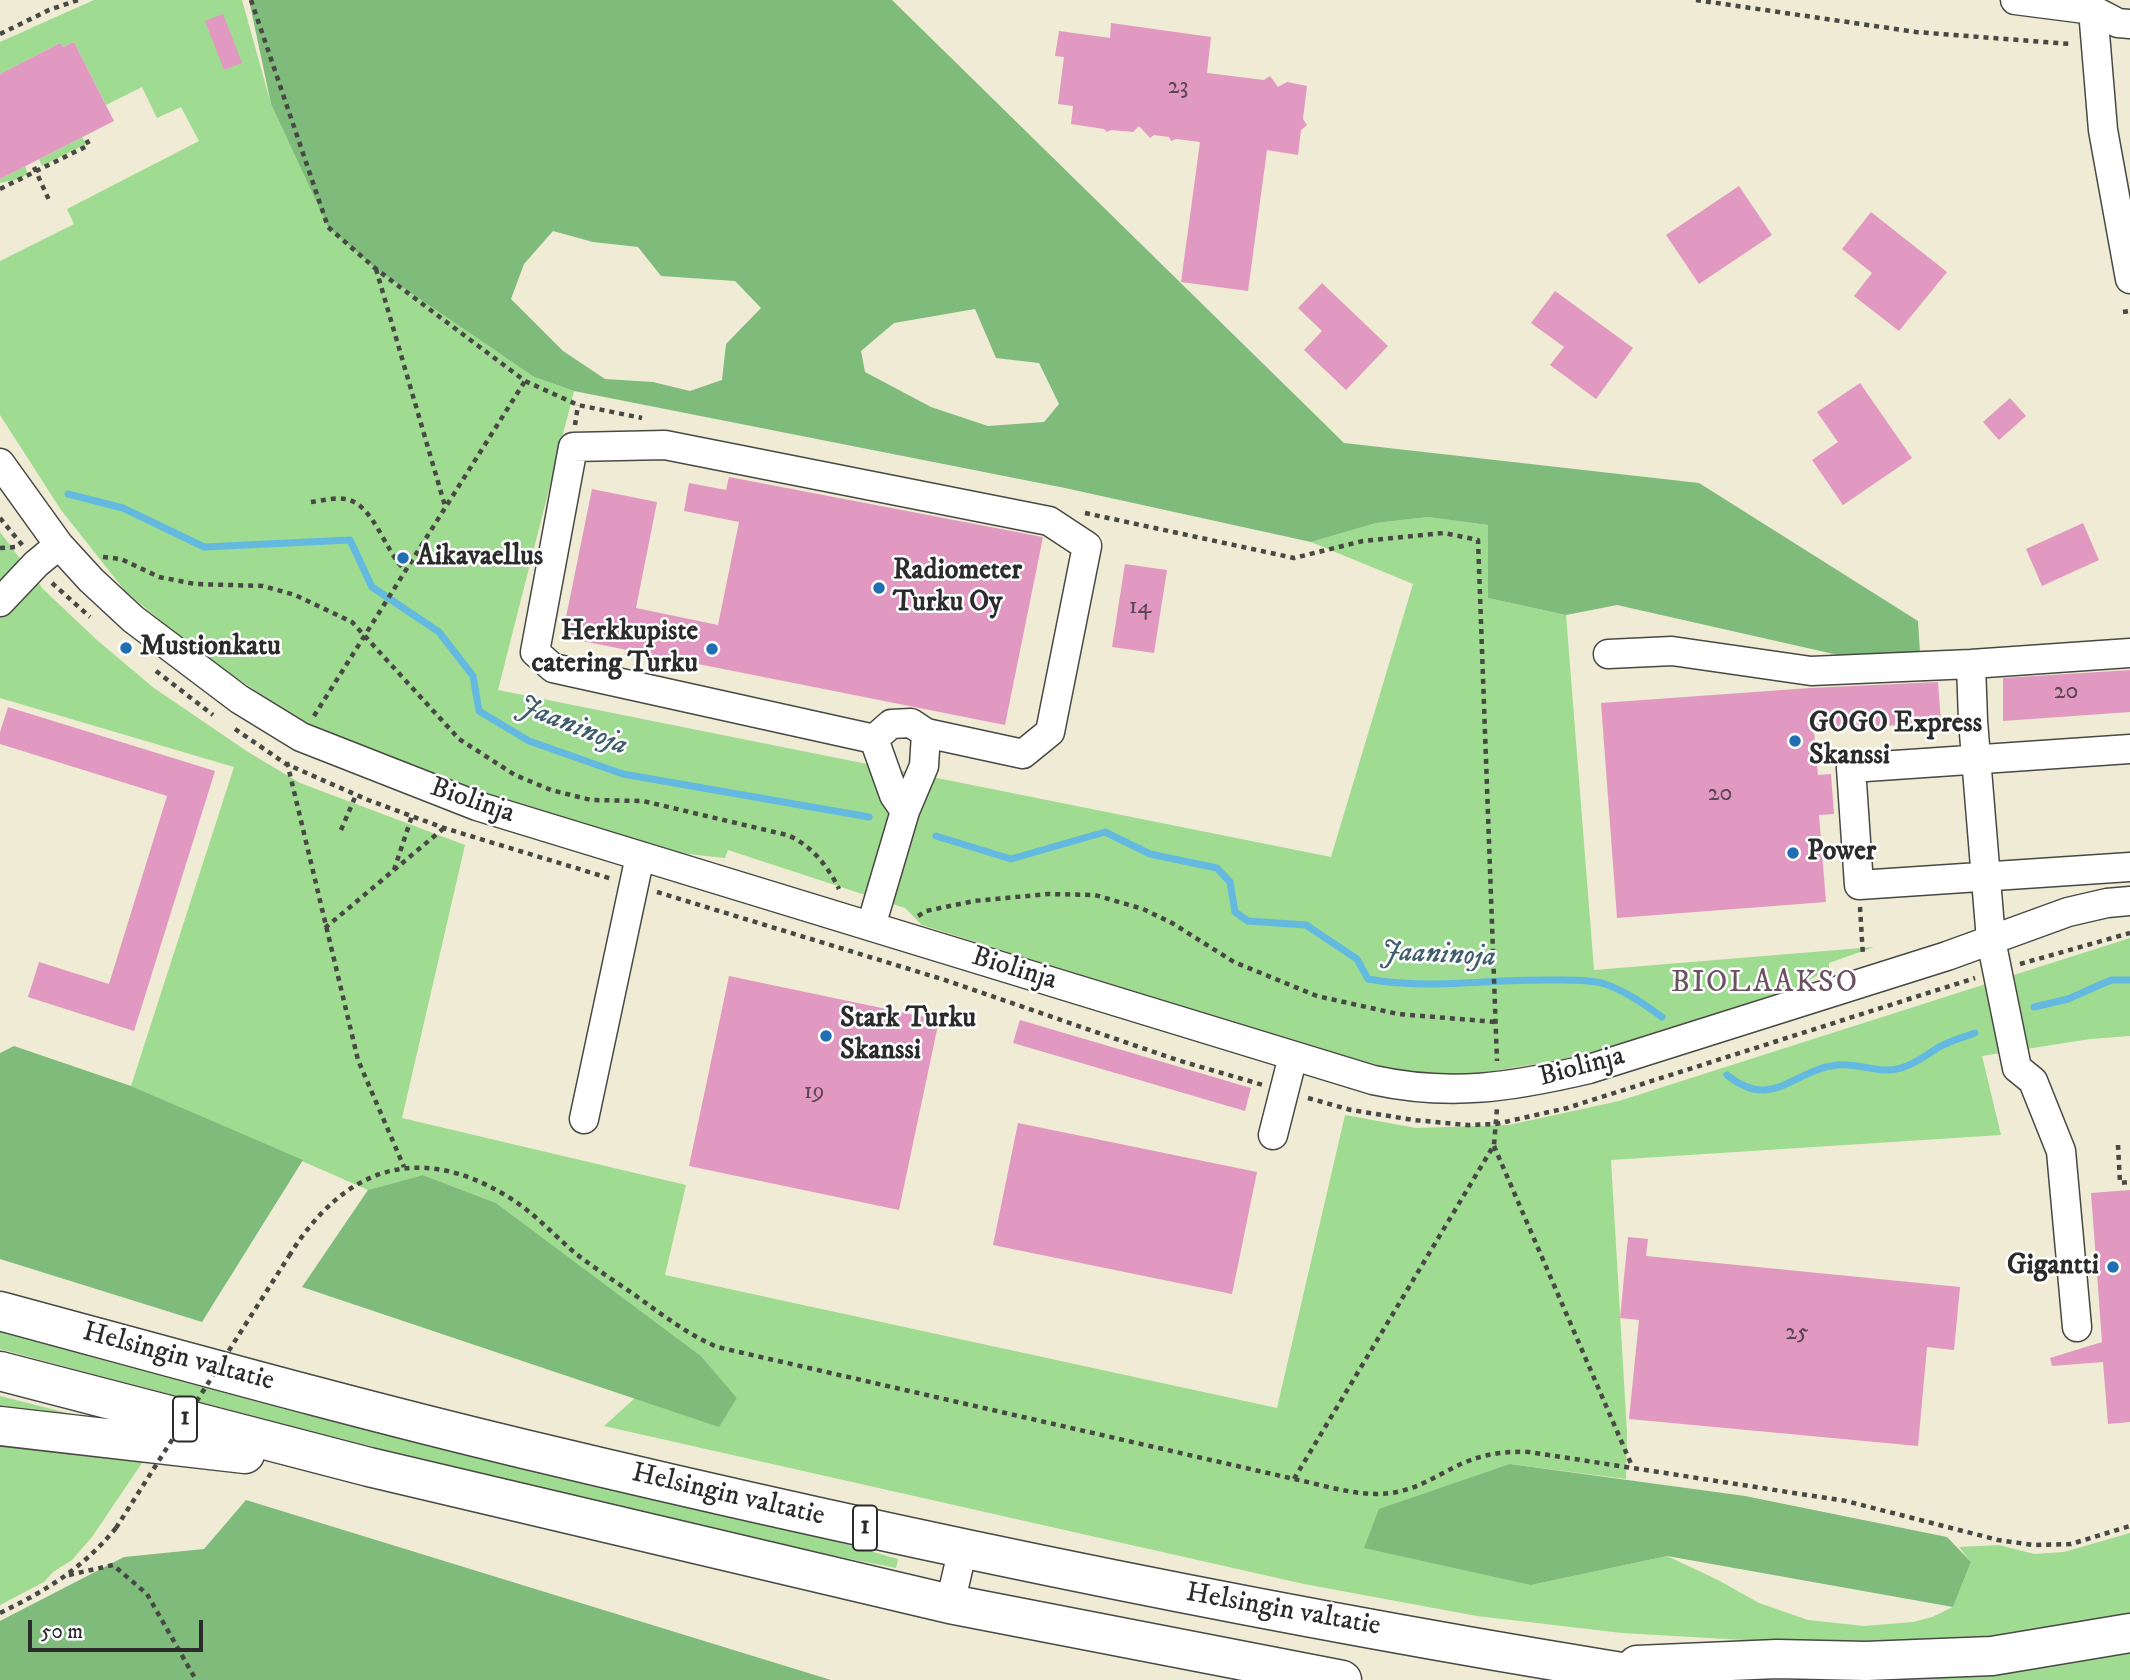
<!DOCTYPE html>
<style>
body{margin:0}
#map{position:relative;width:2130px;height:1680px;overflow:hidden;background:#efebd4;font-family:"IM FELL DW Pica",serif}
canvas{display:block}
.scale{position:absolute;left:28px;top:1620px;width:175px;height:32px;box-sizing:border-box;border:4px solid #2b2b2b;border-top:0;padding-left:9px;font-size:21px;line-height:24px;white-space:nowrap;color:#2b2b2b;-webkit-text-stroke:5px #fff;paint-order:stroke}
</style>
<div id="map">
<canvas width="2130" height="1680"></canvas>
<div class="scale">50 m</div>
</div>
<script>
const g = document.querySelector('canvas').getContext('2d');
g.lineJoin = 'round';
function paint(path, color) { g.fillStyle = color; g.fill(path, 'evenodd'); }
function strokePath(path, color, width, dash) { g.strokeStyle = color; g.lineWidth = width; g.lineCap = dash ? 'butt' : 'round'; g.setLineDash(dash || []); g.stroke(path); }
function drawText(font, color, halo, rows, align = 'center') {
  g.font = font + ' "IM FELL DW Pica",serif'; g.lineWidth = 5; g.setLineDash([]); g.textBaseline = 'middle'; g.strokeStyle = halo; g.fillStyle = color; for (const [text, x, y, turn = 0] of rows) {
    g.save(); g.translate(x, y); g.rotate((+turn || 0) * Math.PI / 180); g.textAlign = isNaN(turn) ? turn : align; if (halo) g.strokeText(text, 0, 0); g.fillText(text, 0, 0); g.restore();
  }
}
paint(new Path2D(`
 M 94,0 L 242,0 L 271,104 L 328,227 L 376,269 L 534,377 L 574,391 L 498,690 L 1331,857 L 1413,584 L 1311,542 L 1376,523 L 1428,517 L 1488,525 L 1488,598 L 1566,615 L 1594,970 L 1874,947 L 1829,963 L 1829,969 L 1797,987 L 1619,1045 L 1554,1061 L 1469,1075 L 1433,1077 L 1402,1073 L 1295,1043 L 922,925 L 905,908 L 728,850 L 725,858 L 679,853 L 522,807 L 434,780 L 355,748 L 295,717 L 202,655 L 125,591 L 61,510 L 0,415 L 0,261 L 74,224 L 67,209 L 199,141 L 181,107 L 157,118 L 142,87 L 106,105 L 74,42 L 63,47 L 60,43 L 0,74 L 0,42 Z
 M 82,137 L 86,144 L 42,166 L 39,159 Z
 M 25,166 L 28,174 L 19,179 L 0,183 L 0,179 Z
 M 0,532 L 43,589 L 98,641 L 154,688 L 248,752 L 300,783 L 465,845 L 402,1118 L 686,1185 L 665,1275 L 1277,1408 L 1345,1115 L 1416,1128 L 1509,1125 L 1619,1101 L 2130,938 L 2130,1036 L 2090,1039 L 1982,1056 L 2001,1135 L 1611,1160 L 1627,1433 L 1626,1479 L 1510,1464 L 1531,1585 L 1667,1556 L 1718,1580 L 1759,1603 L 1808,1620 L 1864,1626 L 1913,1622 L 1932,1617 L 1953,1607 L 1971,1562 L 1959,1547 L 1999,1545 L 2034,1554 L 2064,1552 L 2130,1533 L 2130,1616 L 2058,1631 L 1884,1648 L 1622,1633 L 1477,1616 L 1304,1584 L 604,1426 L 635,1398 L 719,1426 L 737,1398 L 701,1356 L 496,1203 L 423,1175 L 368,1190 L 131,1086 L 234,767 L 0,698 Z
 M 0,1330 L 810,1534 L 898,1559 L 896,1568 C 797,1549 699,1525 601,1502 C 400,1455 200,1403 0,1349 Z
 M 0,1396 L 87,1418 L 0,1413 Z
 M 0,1439 L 144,1460 L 92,1537 L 72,1560 L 53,1572 L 44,1582 L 0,1605 Z
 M 2130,1643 L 2130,1680 L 1819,1680 L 1773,1673 Z`), '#9fdb90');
paint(new Path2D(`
 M 249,0 L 892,0 L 1344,443 L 1699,483 L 1918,621 L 1920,653 L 1847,657 L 1617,605 L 1566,615 L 1488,598 L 1488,525 L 1428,517 L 1376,523 L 1311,542 L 1065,488 L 574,391 L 534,377 L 376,269 L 328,227 L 271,104 ZM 553,231 L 593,242 L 638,247 L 661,276 L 735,281 L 761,308 L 726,344 L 722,380 L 690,391 L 653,382 L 605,379 L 563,351 L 511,299 L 524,264 ZM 975,309 L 996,358 L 1039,363 L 1059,404 L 1044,422 L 988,426 L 931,407 L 865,372 L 861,351 L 894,323 Z
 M 14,1046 L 131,1086 L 303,1160 L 202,1322 L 0,1259 L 0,1053 Z
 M 423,1175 L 496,1203 L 701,1356 L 737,1398 L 719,1427 L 302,1287 L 368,1190 Z
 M 1510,1464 L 1745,1496 L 1947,1537 L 1971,1562 L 1953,1607 L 1667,1556 L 1531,1585 L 1364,1548 L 1379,1509 Z
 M 246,1500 L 831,1680 L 0,1680 L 0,1621 L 124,1557 L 204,1549 Z`), '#7fbb7a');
strokePath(new Path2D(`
 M 68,494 L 123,508 L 204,547 L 350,540 L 372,587 L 439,632 L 473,676 L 479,711 L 529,741 L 623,774 L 869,817
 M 936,836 L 1011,859 L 1105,832 L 1150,854 L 1217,868 L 1230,882 L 1235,912 L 1248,921 L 1306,925 L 1357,959 L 1368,979 C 1428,990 1488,979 1549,980 C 1566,980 1585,979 1602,983 C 1624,990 1644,1004 1662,1017
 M 2034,1007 L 2068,999 L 2111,980 L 2130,980
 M 1727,1075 C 1773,1112 1792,1070 1837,1065 C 1859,1062 1879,1075 1901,1068 C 1916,1064 1926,1055 1939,1047 C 1950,1041 1963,1037 1975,1033`), '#64b9e0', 7);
paint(new Path2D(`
 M 223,14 L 242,63 L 224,70 L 205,21 Z
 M 1111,23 L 1211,37 L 1207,73 L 1264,80 L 1270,76 L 1278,87 L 1287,82 L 1307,86 L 1303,119 L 1307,125 L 1301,130 L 1298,155 L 1267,150 L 1248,291 L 1181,282 L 1200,142 L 1176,139 L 1171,141 L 1169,137 L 1154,135 L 1150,138 L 1139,126 L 1133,132 L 1111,130 L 1107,132 L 1104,129 L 1071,124 L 1073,106 L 1058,104 L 1064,57 L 1055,56 L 1059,31 L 1110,38 Z
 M 74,42 L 114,121 L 0,179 L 0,74 L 60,43 L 63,47 Z
 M 1739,186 L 1772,235 L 1699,284 L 1666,235 Z
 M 1871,212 L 1947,272 L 1899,331 L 1854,296 L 1872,273 L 1842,249 Z
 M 1322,283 L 1388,346 L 1346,390 L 1304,350 L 1322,331 L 1298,308 Z
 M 1555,291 L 1633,348 L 1596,399 L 1550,365 L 1564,347 L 1531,323 Z
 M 1860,383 L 1912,458 L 1843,505 L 1812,460 L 1838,442 L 1817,412 Z
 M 2010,398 L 2026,416 L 1999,440 L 1983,422 Z
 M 729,477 L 1043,537 L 1005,725 L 562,637 L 592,489 L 657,502 L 636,608 L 718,625 L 739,522 L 684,511 L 689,483 L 726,490 Z
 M 2083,523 L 2099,560 L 2042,586 L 2026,549 Z
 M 1125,564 L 1167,570 L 1154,653 L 1112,647 Z
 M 2130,670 L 2130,712 L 2003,721 L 2003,678 Z
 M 1938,682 L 1941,722 L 1814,731 L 1818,775 L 1831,774 L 1834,814 L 1819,815 L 1826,902 L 1617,918 L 1601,703 L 1810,688 Z
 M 8,707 L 215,771 L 134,1031 L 28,997 L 39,962 L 109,984 L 167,796 L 0,744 L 0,732 Z
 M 729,976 L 939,1020 L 899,1210 L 689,1166 Z
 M 1020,1020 L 1251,1088 L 1245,1111 L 1013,1043 Z
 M 1018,1123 L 1257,1172 L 1232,1294 L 993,1245 Z
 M 2130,1190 L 2130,1422 L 2108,1424 L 2103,1362 L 2052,1366 L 2050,1358 L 2102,1342 L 2091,1193 Z
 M 1628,1237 L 1648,1239 L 1646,1256 L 1960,1287 L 1954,1350 L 1927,1347 L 1918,1446 L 1629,1419 L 1639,1320 L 1620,1318 Z`), '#e299c1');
const minor = new Path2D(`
 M 2015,0 L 2093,10 L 2118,23 L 2130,24
 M 2093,10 L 2103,130 L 2130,279
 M 665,445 L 1049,521 L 1087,546 L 1050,732 L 1023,754 L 926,733 L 911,723 L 891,724 L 874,739 L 553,668 L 535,652 L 573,447 Z
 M 0,463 L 59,545 L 91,580 L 133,619 L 239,699 L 301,737 L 477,806 L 1373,1080 C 1451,1097 1512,1087 1589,1069 L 1947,956 L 2068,912 L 2107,903 L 2130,901
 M 0,602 L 36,564 L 59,545
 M 1608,654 L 1672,651 L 1811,671 L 1971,664 L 2130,653
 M 1971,664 L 1973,721 L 1991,940 L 2017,1068 L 2033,1081 L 2061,1151 L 2077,1327
 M 874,739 L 894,795 L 905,811
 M 2130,749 L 1851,768 L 1859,885 L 2130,867
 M 871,926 L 905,811 L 924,766 L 926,733
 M 584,1119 L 640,856
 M 1273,1135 L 1293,1056
 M 950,1604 L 963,1548`);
const highway = new Path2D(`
 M 0,1311 C 174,1358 349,1407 524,1449 C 903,1540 1286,1619 1671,1680
 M 0,1371 L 369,1467 L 950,1604 L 1342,1680
 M 0,1426 L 245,1454
 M 1637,1665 L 1777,1659 L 1866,1661 L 1992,1656 L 2130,1633`);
strokePath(minor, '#484844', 31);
strokePath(highway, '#484844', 41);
strokePath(new Path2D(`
 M 251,0 L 328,227 L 376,269 L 525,381 L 578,405 L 642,418
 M 1696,0 L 1916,32 L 2070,44
 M 0,34 L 49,10 L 78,0
 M 34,167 L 49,200
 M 0,189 L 89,145 L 86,139
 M 376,269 L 445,506
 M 2123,312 L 2130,311
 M 575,425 L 578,405
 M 311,502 C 321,501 335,497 345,499 C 374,503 385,553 406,571
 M 1085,513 L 1294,558 L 1363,541 L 1444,533 L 1478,540 L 1497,1061
 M 0,518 L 23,546
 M 0,548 L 17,547
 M 103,557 L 121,559 L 159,577 L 195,584 L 263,586 L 295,595 L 352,622 L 459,739 L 515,775 L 551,790 L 591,800 L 643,801 L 787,835 C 810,844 828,866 839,889
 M 52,583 L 90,617
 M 156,671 L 213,715
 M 314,716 L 525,381
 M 235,729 L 286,764 L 368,800 L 444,828 L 612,879
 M 287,762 L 358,1060 L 404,1167
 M 341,830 L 356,795
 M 394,870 L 412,816
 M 657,892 L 945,980 L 1177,1060 L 1263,1085
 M 1860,907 L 1863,956
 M 918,916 L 926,911 L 974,901 L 1048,894 L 1095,895 L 1143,909 L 1172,923 L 1234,962 L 1317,996 L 1398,1014 L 1496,1022
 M 325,928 L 444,828
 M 2020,964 L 2130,933
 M 1308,1098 L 1351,1110 L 1414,1120 L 1467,1125 L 1496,1124 L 1567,1108 L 1975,978
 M 2118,1145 L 2120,1183 L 2130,1182
 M 1494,1146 L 1632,1466
 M 289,1256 C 342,1170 415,1141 505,1195 C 531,1210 552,1233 575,1253 C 593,1267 613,1280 632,1293 C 660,1313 685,1333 717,1347 L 1294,1479 C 1328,1486 1367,1500 1401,1491 C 1423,1486 1441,1473 1461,1464 C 1483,1454 1505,1451 1529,1452 L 1846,1501 L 1998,1540 L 2033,1545 L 2071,1544 L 2130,1526
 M 1294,1479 L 1494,1145 L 1497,1108
 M 69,1575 L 113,1565 L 147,1594 L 196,1680
 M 0,1613 C 47,1590 82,1569 116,1528`), '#484844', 4.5, [5, 5]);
strokePath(minor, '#fff', 28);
strokePath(highway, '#fff', 38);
strokePath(new Path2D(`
 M 116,1528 L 289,1256`), '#484844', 4.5, [5, 5]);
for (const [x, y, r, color] of [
 [403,558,7,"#1f6fb2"],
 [879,588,7,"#1f6fb2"],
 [126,648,7,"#1f6fb2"],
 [712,649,7,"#1f6fb2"],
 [1795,741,7,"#1f6fb2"],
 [1793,853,7,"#1f6fb2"],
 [826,1036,7,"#1f6fb2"],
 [2113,1267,7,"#1f6fb2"]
]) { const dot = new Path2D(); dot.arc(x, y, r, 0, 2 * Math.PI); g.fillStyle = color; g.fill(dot); strokePath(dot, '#fff', 2.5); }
drawText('24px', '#594650', null, [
 ["23",1178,88],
 ["14",1140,608],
 ["20",2066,693],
 ["20",1720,795],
 ["19",814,1093],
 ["25",1797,1334]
]);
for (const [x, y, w] of [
 [185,1419,24],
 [865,1528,24]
]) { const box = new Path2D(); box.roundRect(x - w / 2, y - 22.5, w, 45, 5); g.fillStyle = '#fff'; g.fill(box); strokePath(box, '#2b2b2b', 2); }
drawText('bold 26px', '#2b2b2b', null, [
 ["1",185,1419],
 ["1",865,1528]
]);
drawText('bold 28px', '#2b2b2b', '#fff', [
 ["Aikavaellus",417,558],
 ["Radiometer",893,572],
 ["Turku Oy",893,604],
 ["Herkkupiste",698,633,"right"],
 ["catering Turku",698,665,"right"],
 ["Mustionkatu",140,648],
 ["GOGO Express",1809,725],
 ["Skanssi",1809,757],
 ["Power",1807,853],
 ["Stark Turku",840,1020],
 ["Skanssi",840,1052],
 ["Gigantti",2099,1267,"right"]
], 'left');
drawText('28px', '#2b2b2b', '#fff', [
 ["Biolinja",472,802,19],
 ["Biolinja",1014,970,17],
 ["Biolinja",1582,1068,-15],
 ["Helsingin valtatie",178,1358,15],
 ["Helsingin valtatie",728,1496,13],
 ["Helsingin valtatie",1283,1611,10]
]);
drawText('italic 30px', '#3f5d6a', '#fff', [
 ["Jaaninoja",572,727,22],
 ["Jaaninoja",1438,956,3]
]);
g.letterSpacing = '2px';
drawText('30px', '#6b5260', '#fff', [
 ["BIOLAAKSO",1765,985]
]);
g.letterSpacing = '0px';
</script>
